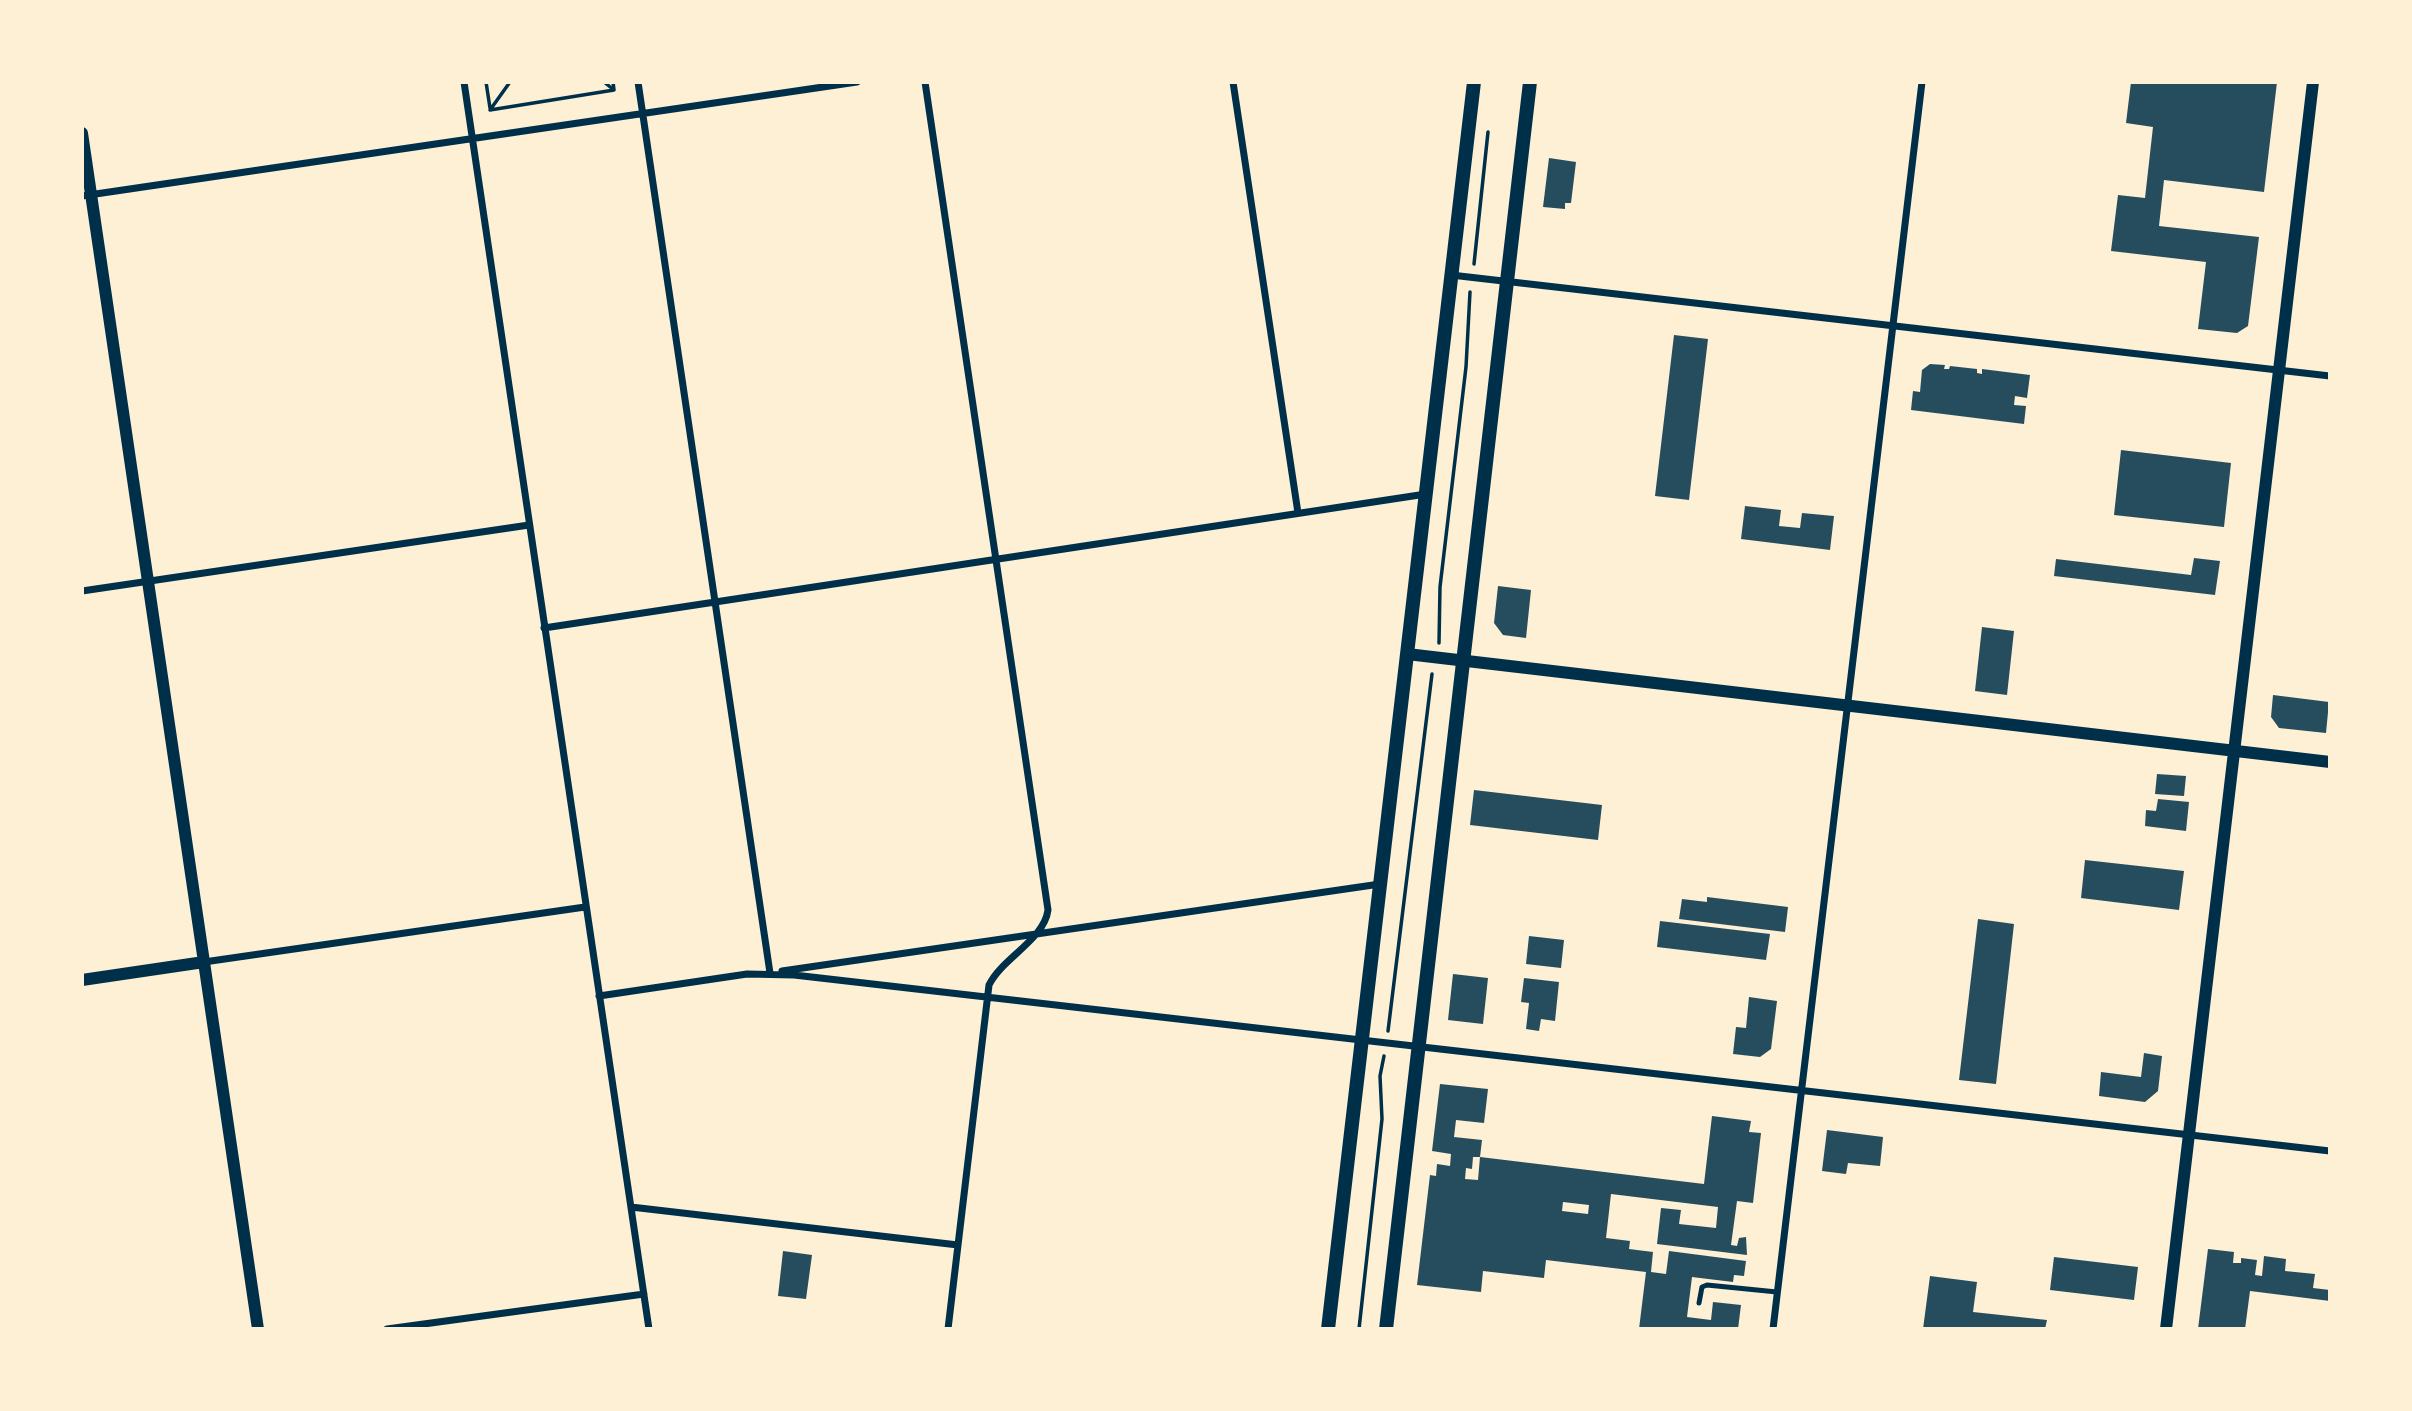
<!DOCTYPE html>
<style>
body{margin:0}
#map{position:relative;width:2412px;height:1411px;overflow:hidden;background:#fdf0d5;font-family:Cabin,sans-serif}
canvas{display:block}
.frame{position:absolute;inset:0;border:84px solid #fdf0d5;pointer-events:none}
</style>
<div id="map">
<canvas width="2412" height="1411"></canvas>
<div class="frame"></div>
</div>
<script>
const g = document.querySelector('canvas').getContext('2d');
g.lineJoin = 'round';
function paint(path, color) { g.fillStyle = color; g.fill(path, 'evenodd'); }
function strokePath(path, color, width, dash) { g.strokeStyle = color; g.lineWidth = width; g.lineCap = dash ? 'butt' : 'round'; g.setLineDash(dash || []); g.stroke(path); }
paint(new Path2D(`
 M 2131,82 L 2277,82 L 2264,192 L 2164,180 L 2159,226 L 2259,237 L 2248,326 L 2237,333 L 2198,329 L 2206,262 L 2111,251 L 2118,195 L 2145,198 L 2153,127 L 2126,123 Z
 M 1549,158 L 1576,162 L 1571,203 L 1565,203 L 1565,209 L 1543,207 Z
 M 1674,335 L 1708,339 L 1689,500 L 1655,496 Z
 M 1930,364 L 1945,365 L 1944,369 L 1949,369 L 1950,366 L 1977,369 L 1977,373 L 1982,374 L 1982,369 L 2030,375 L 2027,398 L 2015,396 L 2014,405 L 2026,406 L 2024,424 L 1911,410 L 1913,391 L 1920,392 L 1922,370 Z
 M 2121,450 L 2231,463 L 2224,527 L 2114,515 Z
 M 1745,506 L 1781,510 L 1779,526 L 1800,528 L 1802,513 L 1834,516 L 1830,550 L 1741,539 Z
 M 2194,558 L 2220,561 L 2215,595 L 2054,576 L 2056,559 L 2191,575 Z
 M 1498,586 L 1531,590 L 1526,638 L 1503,635 L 1494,623 Z
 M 1982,627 L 2014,631 L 2007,695 L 1975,691 Z
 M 2273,695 L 2329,702 L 2326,733 L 2279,728 L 2271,717 Z
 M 2157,774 L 2186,776 L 2184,796 L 2155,794 Z
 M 1474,790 L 1602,805 L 1598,840 L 1470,825 Z
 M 2158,799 L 2189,802 L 2186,831 L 2145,826 L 2146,810 L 2156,811 Z
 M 2085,860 L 2184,871 L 2179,910 L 2081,898 Z
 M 1707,897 L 1788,907 L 1785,932 L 1679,919 L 1682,899 L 1707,902 Z
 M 1978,919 L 2014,924 L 1996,1084 L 1959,1080 Z
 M 1660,921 L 1770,934 L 1766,960 L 1657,947 Z
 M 1529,936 L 1564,940 L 1561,968 L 1526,964 Z
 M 1453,974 L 1488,978 L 1483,1024 L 1448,1020 Z
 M 1524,978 L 1559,982 L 1555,1021 L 1541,1019 L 1539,1031 L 1526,1029 L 1529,1003 L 1521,1002 Z
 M 1749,997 L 1777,1001 L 1771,1049 L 1760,1057 L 1733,1054 L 1736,1027 L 1746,1028 Z
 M 2144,1053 L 2162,1056 L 2158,1091 L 2145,1102 L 2099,1096 L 2101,1072 L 2141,1077 Z
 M 1440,1084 L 1488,1089 L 1484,1123 L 1456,1120 L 1454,1137 L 1482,1140 L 1480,1157 L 1473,1157 L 1472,1169 L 1466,1168 L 1465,1179 L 1478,1180 L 1480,1157 L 1704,1184 L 1712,1116 L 1751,1121 L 1749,1132 L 1761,1133 L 1753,1203 L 1737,1201 L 1731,1245 L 1737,1246 L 1739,1238 L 1746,1237 L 1747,1255 L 1657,1244 L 1661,1208 L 1681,1210 L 1679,1224 L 1716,1228 L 1718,1207 L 1611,1194 L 1606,1238 L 1630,1241 L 1629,1249 L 1653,1252 L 1651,1272 L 1666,1274 L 1669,1251 L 1746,1261 L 1744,1276 L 1734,1275 L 1733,1282 L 1692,1277 L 1687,1317 L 1711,1320 L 1713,1302 L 1741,1305 L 1738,1329 L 1639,1329 L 1646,1272 L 1546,1260 L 1544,1278 L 1483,1271 L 1481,1292 L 1417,1285 L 1430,1175 L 1436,1176 L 1437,1164 L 1450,1166 L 1451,1154 L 1432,1151 ZM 1563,1202 L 1589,1205 L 1588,1214 L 1562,1211 Z
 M 1827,1130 L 1883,1137 L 1880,1166 L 1848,1163 L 1846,1174 L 1822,1171 Z
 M 2208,1249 L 2234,1252 L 2233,1263 L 2241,1263 L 2241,1258 L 2257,1260 L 2255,1275 L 2262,1276 L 2264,1256 L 2286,1259 L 2285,1271 L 2315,1274 L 2313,1288 L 2330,1290 L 2330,1301 L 2250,1291 L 2245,1329 L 2198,1329 Z
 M 783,1251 L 812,1255 L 806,1299 L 778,1296 Z
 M 2054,1257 L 2138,1267 L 2134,1300 L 2050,1290 Z
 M 1930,1276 L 1977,1282 L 1973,1312 L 2047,1320 L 2045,1329 L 1923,1329 Z`), '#264d5e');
strokePath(new Path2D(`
 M 486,82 L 490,108
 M 604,82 L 614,90
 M 490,110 L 614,90 L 613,82
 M 490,110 L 510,82
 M 1474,264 L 1488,132
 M 1439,643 L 1440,587 L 1466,367 L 1470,292
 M 1388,1031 L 1432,674
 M 1359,1329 L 1382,1119 L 1380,1076 L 1384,1056`), '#003049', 3.5);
strokePath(new Path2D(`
 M 1699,1303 L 1702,1287 L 1707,1285 L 1777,1292`), '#003049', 5);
strokePath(new Path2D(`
 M 464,82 L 649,1329
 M 638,82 L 770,973
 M 925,82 L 1048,910 C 1044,940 1002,958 989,985 L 948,1329
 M 1233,82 L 1298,513
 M 82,196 L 857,82
 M 1451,275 L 2330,376
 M 82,591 L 529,525
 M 544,628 L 1426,494
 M 204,962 L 585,907
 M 782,971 L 1380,884
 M 599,996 L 747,974 L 794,975 L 2330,1151
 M 631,1207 L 958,1245
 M 387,1329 L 644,1294
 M 1773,1329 L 1922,82`), '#003049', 7);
strokePath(new Path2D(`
 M 82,133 L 258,1329
 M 1407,654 L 2330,762
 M 82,980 L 204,962
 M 2166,1329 L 2313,82`), '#003049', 12);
strokePath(new Path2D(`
 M 1328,1329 L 1474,82
 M 1386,1329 L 1530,82`), '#003049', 14);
</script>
